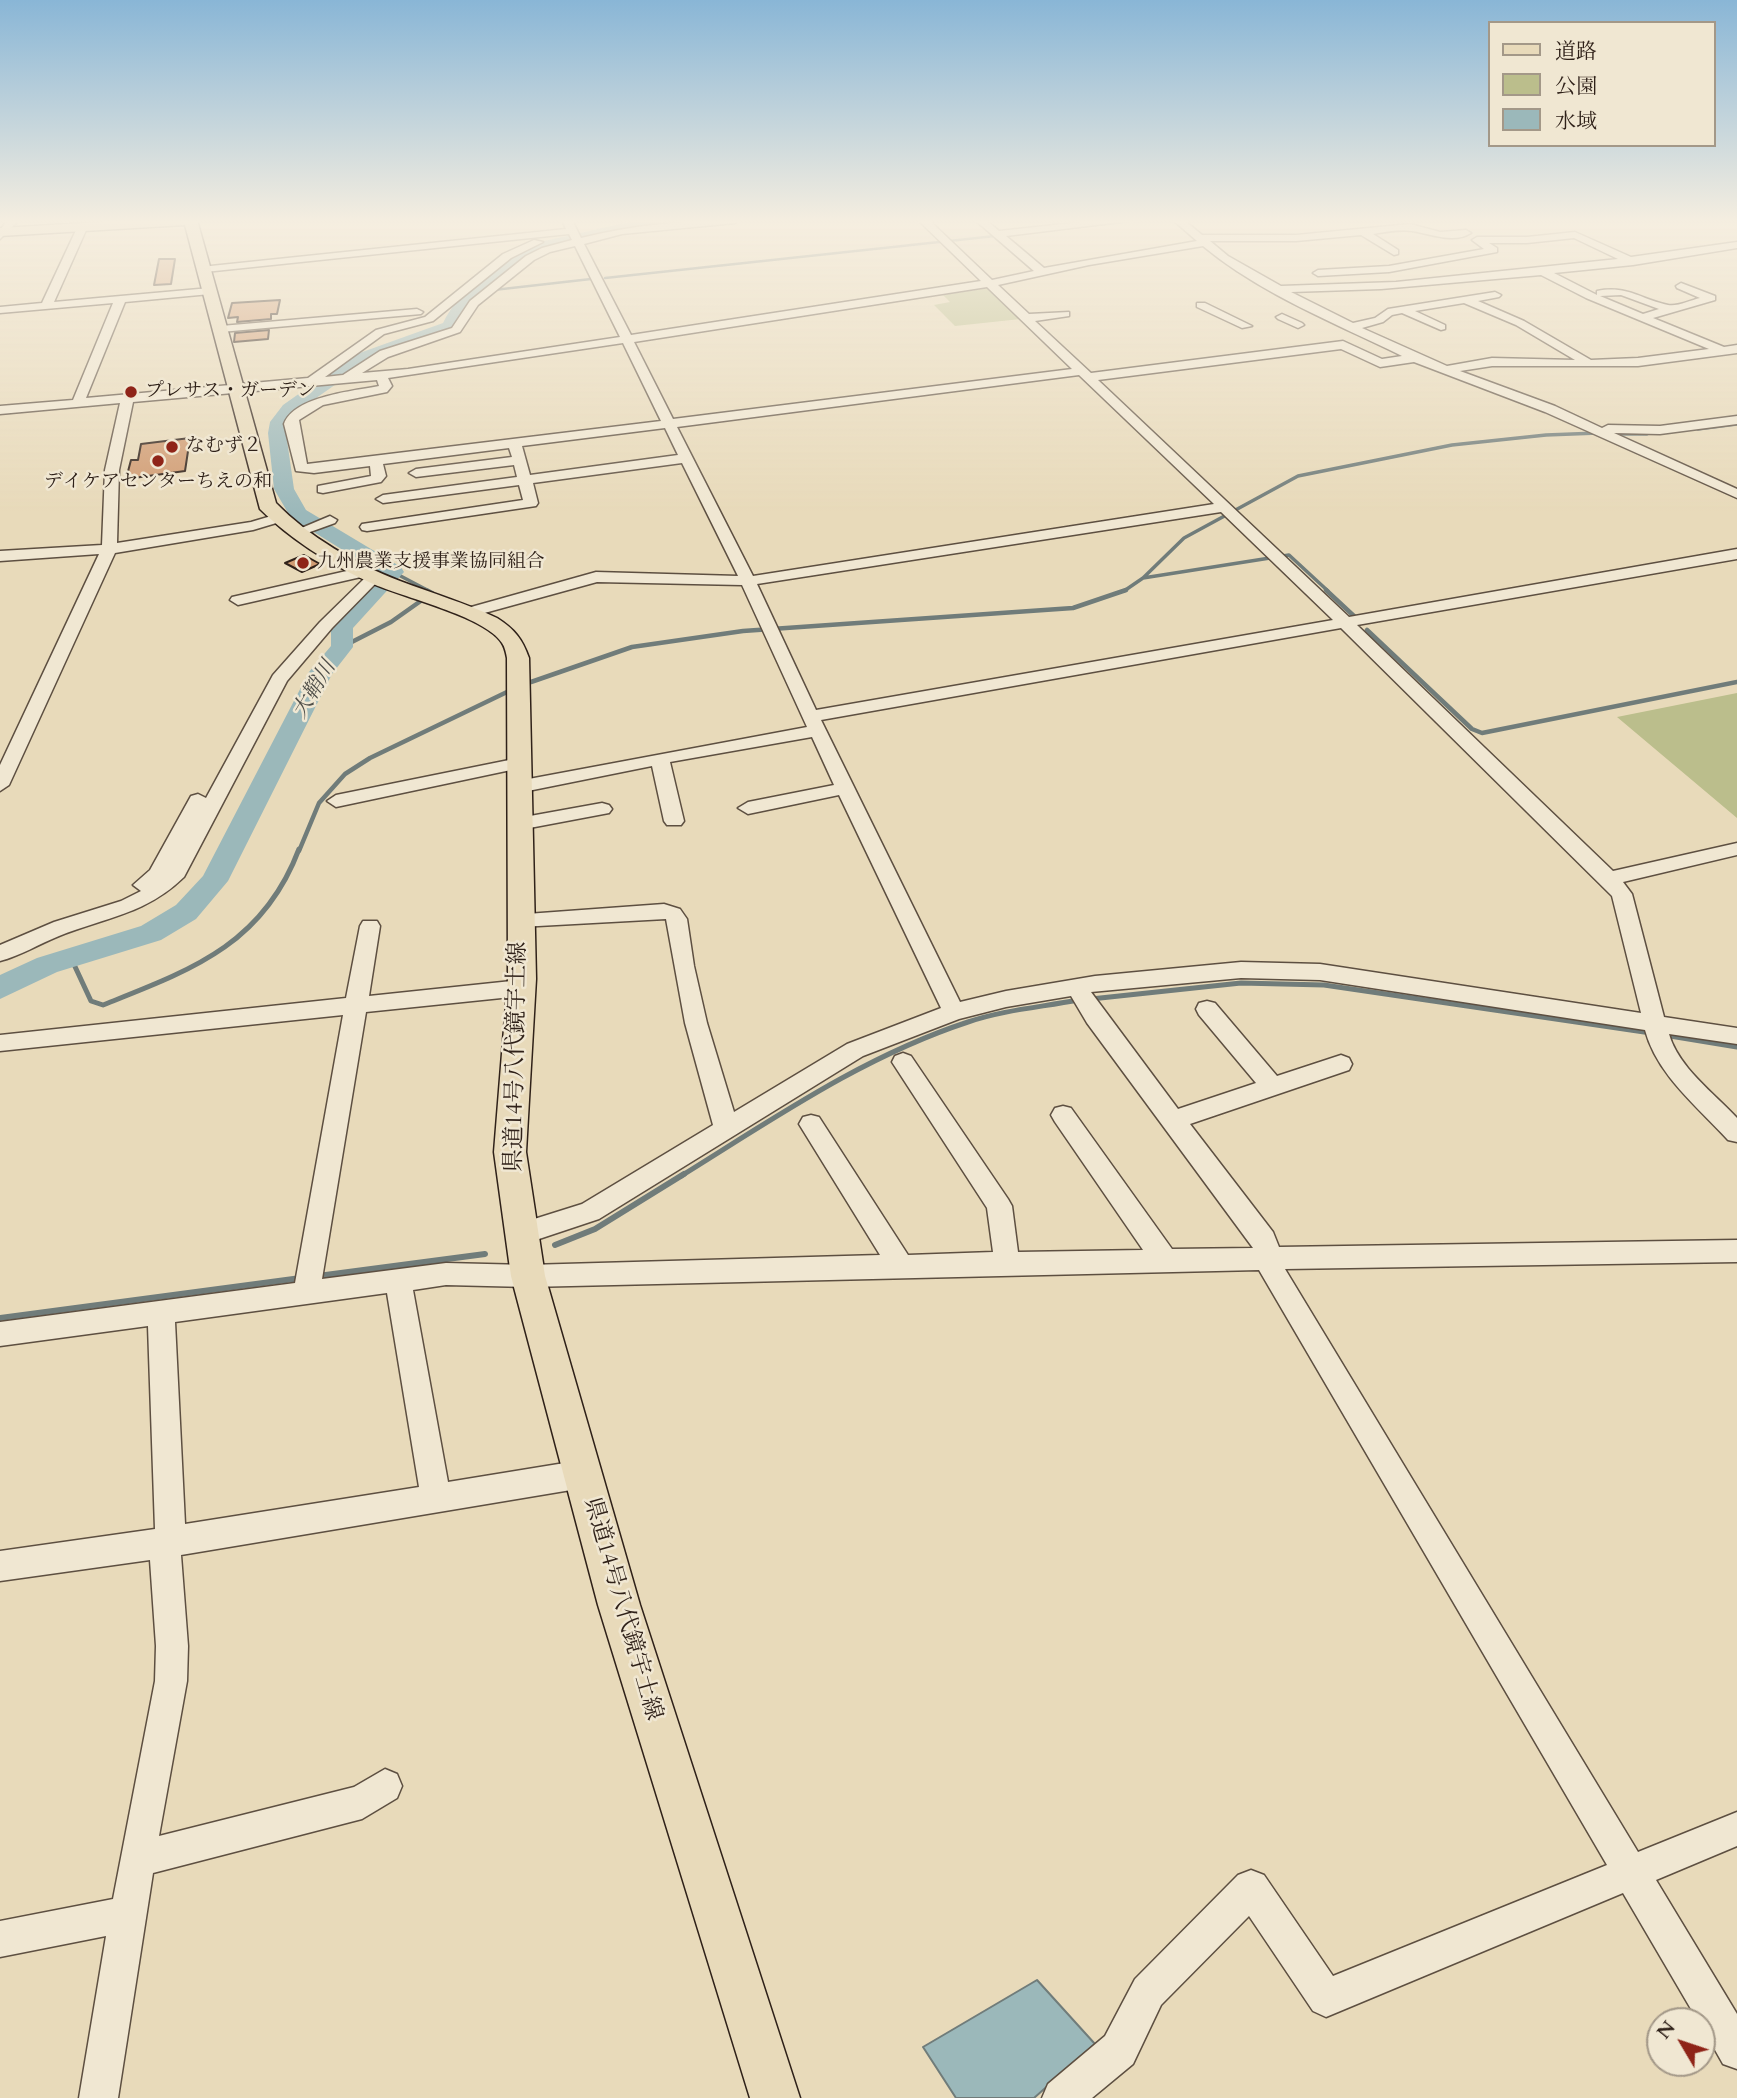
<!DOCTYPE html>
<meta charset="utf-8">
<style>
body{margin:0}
#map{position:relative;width:1737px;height:2098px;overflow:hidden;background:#e8daba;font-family:Cardo,"Noto Serif JP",serif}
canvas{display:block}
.legend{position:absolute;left:1488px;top:21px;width:228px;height:126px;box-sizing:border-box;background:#f0e7d2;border:2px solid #a39888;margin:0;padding:9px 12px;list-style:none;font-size:21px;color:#2f2119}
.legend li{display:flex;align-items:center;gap:14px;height:35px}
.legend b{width:35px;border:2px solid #a39888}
.north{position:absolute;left:1646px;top:2007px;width:70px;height:70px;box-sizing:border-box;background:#f0e7d2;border:2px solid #a39888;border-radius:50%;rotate:309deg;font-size:19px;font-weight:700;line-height:28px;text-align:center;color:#2f2119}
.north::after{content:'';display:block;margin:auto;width:24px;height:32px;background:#8f2418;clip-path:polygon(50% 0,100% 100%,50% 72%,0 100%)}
</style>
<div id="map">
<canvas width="1737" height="2098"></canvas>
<ul class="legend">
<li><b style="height:9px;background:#e8daba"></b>道路</li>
<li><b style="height:19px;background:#bbbe8c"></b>公園</li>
<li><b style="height:19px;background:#9bb8ba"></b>水域</li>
</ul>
<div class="north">N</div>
</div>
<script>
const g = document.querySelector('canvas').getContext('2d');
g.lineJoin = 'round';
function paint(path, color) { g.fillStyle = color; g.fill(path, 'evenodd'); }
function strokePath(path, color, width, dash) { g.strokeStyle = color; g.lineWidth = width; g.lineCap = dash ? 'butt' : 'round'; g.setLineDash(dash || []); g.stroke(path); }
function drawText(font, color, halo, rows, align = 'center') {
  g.font = font + ' Cardo,"Noto Serif JP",serif'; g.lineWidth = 5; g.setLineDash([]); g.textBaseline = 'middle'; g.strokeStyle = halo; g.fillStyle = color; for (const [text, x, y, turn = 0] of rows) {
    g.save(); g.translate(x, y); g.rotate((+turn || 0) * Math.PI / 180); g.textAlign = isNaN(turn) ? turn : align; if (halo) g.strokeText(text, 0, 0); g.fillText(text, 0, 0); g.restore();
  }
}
paint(new Path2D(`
 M 989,288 L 1021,319 L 955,326 L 934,305 L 950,302 L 943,295 Z
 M 1737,693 L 1737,818 L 1617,717 Z`), '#bbbe8c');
const water = new Path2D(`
 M 1037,1980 L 1095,2044 L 1034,2098 L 956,2098 L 923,2047 Z`);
paint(water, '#9bb8ba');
strokePath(water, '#707c7a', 2);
strokePath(new Path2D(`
 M 1184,220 L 1262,220
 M 1019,234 L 1141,220
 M 605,278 L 995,236
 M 476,292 L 591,279`), '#707c7a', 2.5);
strokePath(new Path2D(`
 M 1698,429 L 1737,424
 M 1611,434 L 1647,434
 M 393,572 L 429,591
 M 1143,578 L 1289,555 L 1328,591
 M 1124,591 L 1143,578 L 1184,538 L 1298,476 L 1452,445 L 1546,435 L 1598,433`), '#707c7a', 3.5);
strokePath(new Path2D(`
 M 1326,590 L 1355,617
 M 1367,630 L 1472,729 L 1482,733 L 1737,682
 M 342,647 L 391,622 L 432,593 L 426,590
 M 531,682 L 632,647 L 743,631 L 1073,608 L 1126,590
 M 299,851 L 319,803 L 345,774 L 370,758 L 507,692`), '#707c7a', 4.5);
strokePath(new Path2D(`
 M 71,958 L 91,1001 L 103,1005 C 191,970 263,945 299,849
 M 1091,999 L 1241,983 L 1324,985 L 1651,1033
 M 1664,1035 L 1737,1047
 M 681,1176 C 773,1119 864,1056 968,1022 C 1003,1010 1042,1007 1078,1000`), '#707c7a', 5);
strokePath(new Path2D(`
 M 555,1245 L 595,1229 L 684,1174
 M 318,1276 L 485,1254
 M 0,1318 L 301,1278`), '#707c7a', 6);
paint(new Path2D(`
 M 638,220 L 665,220 L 658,224 L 545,249 C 523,259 478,290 465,309 C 461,316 460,323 456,329 L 366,363 L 295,413 L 288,422 L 286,433 L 294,489 L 306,510 L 401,567 L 404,572 L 353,628 L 353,647 L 332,674 L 228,881 L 196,919 L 161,940 L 57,972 L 0,999 L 0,975 L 37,958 L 141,926 L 176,905 L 203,876 L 309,672 L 331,646 L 331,627 L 380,573 L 291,518 L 274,489 L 268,433 L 270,422 L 283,405 L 354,355 L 443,323 C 460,288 500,259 535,243 Z`), '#9bb8ba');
const building = new Path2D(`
 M 159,259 L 175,259 L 171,284 L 154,285 Z
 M 280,300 L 277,314 L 271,314 L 271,319 L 237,322 L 238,317 L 228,318 L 232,303 Z
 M 269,330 L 268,339 L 234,342 L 235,333 Z
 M 190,438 L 185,471 L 126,479 L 131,460 L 138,460 L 141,444 Z
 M 304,555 L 320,564 L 302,572 L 285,563 Z`);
paint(building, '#d09b72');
strokePath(building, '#2f2119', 2);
const minor = new Path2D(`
 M 8,220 L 19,220 L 0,239 L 0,230 Z
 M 562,220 L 572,220 L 581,238 C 633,225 686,220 740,220 L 735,223 L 622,234 L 584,244 L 631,335 L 981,281 L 918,220 L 929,220 L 992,280 L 1034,271 L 975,220 L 986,220 L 999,231 L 1100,220 L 1136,220 L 1006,236 L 1044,268 L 1197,241 L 1173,220 L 1184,220 L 1202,235 L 1296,235 L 1410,224 L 1440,232 L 1466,230 L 1471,233 C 1454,244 1431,234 1412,231 C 1400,229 1385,232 1373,234 L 1398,250 L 1398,254 L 1394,255 L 1361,235 L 1296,241 L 1210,241 L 1228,256 L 1281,286 L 1396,282 L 1618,259 L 1574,238 L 1527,243 L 1489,243 L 1497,248 L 1497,252 L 1389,272 L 1318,276 L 1313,273 L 1318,270 L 1389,266 L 1484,249 L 1472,240 L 1477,237 L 1527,237 L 1575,232 L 1631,257 L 1737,242 L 1737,248 L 1633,265 L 1554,273 L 1597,295 L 1597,291 C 1627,285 1640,299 1668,305 C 1677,307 1691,300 1700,298 L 1677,288 L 1676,286 L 1681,283 L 1715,296 L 1715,300 L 1653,318 L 1724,347 L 1737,345 L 1737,353 L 1638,366 L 1492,366 L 1460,371 L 1555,406 L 1602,428 L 1608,425 L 1660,426 L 1737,416 L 1737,424 L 1660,434 L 1614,433 L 1737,489 L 1737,498 L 1545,412 L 1414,362 L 1380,367 L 1341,349 L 1098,380 L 1349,617 L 1737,549 L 1737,559 L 1357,625 L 1613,871 L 1737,843 L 1737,855 L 1623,882 L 1632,894 L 1664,1017 L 1737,1028 L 1737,1044 L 1669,1034 C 1678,1067 1714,1093 1737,1118 L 1737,1142 L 1728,1140 C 1698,1107 1657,1075 1645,1030 L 1320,980 L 1241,978 L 1091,992 L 1178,1109 L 1256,1083 L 1199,1015 L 1196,1009 L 1199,1003 L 1207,1001 L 1215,1003 L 1277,1076 L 1341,1055 L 1349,1058 L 1352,1064 L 1349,1070 L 1190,1124 L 1273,1232 L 1279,1247 L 1737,1240 L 1737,1262 L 1285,1269 L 1638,1852 L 1737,1812 L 1737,1846 L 1656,1880 L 1737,2014 L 1737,2069 L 1723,2064 L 1702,2027 L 1702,2021 L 1698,2021 L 1623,1893 L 1326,2017 L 1313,2011 L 1249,1916 L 1161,2005 L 1133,2064 L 1092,2098 L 1042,2098 L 1048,2084 L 1105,2036 L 1135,1979 L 1238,1875 L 1251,1870 L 1264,1875 L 1333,1976 L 1607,1865 L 1259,1270 L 528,1287 L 446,1285 L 413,1290 L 448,1482 L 583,1460 L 593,1464 L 598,1474 L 593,1484 L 583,1488 L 181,1555 L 188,1646 L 187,1681 L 159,1836 L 354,1787 L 385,1769 L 397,1774 L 402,1786 L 397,1798 L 362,1819 L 153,1873 L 118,2098 L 79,2098 L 106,1936 L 0,1957 L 0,1921 L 113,1899 L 155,1681 L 156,1646 L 150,1560 L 0,1581 L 0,1551 L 155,1529 L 148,1326 L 0,1346 L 0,1322 L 295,1283 L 343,1015 L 0,1051 L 0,1035 L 346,998 L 360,926 L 363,921 L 377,921 L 380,926 L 369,996 L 521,980 L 529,983 L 532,988 L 529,993 L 521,996 L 366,1012 L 322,1279 L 446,1263 L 528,1265 L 880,1255 L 799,1124 L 803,1117 L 811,1115 L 819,1117 L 908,1255 L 993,1252 L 987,1208 L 892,1062 L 895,1056 L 903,1053 L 911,1056 L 1008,1199 L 1012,1206 L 1018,1252 L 1143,1250 L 1055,1122 L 1051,1115 L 1055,1108 L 1063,1106 L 1071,1108 L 1172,1249 L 1253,1248 L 1087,1023 L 1071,996 L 1006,1007 L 959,1019 L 863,1056 L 599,1219 L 521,1245 L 512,1242 L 508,1234 L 512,1226 L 582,1204 L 713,1125 L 685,1023 L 666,919 L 520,927 L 513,925 L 510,920 L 513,915 L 664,904 L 680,909 L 687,919 L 694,966 L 707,1023 L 734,1112 L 847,1044 L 941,1008 L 839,795 L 748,814 L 738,808 L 748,802 L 834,785 L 812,737 L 670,762 L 684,821 L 681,825 L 667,825 L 664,821 L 652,766 L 518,793 L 509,787 L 518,781 L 807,727 L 742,585 L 597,582 L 470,617 L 462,612 L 464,609 L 596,572 L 738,576 L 682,463 L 533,483 L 538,503 L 536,506 L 367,531 L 362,530 L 360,527 L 362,524 L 523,500 L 519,485 L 383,503 L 376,499 L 383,495 L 517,477 L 514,465 L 416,477 L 409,473 L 416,469 L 512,457 L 509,448 L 383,464 L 386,476 L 381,482 L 323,493 L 318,492 L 318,486 L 371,476 L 370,466 L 314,473 L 296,471 L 284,424 C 294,396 354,391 379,386 L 377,380 L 133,402 L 119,470 L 117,543 L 251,522 L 278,514 L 285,518 L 283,521 L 253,530 L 115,553 L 9,785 L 0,791 L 0,765 L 99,554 L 0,561 L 0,551 L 102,545 L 105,470 L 120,403 L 0,414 L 0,406 L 73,400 L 113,303 L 0,313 L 0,307 L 42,303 L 78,226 L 87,228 L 54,302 L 210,288 L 216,291 L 210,294 L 125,302 L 86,398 L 308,378 L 376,330 L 425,317 L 503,254 L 534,240 L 543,242 L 511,258 L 433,321 L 384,334 L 325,377 L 343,375 L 380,351 L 452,328 L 470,301 L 526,256 L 542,248 L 572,240 L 569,234 L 205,272 L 201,271 L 201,267 L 566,229 ZM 575,246 L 620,337 L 408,369 L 362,373 L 388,357 L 460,332 L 478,305 L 534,260 L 550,252 ZM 1203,246 C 1261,294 1335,323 1402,356 L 1382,359 L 1343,341 L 1091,373 L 1035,321 L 1069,316 L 1069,312 L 1029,314 L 998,285 L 1089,265 ZM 1541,275 L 1586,298 L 1709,349 L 1638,358 L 1591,360 L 1524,321 L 1478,301 L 1499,297 L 1501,295 L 1495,292 L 1388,309 L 1375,318 L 1353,323 L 1291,292 L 1381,289 ZM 987,287 L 1072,369 L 673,419 L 634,342 ZM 1621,295 L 1659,309 L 1643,314 L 1600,296 ZM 1464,303 L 1516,325 L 1575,360 L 1492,358 L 1447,366 L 1362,328 L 1383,322 L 1392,315 L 1402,313 L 1441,330 L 1445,329 L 1445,325 L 1415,311 ZM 623,343 L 661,421 L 307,464 L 299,420 L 323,405 L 387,392 L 392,386 L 388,378 ZM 1079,375 L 1214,504 L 753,576 L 677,427 ZM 665,428 L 678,455 L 530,475 L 522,446 ZM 1221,512 L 1333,620 L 816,710 L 757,584 ZM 1341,628 L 1612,896 L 1641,1013 L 1320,964 L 1241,962 L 1095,976 L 1006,991 L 960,1002 L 821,720 ZM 387,1293 L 419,1487 L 185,1524 L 175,1322 Z
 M 1197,303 L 1205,303 L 1252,326 L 1242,328 L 1197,307 Z
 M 417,309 L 423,312 L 421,314 L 221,332 L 215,329 L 221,326 Z
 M 1282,314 L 1302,323 L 1304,325 L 1298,328 L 1278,319 L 1276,317 Z
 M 330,516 L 337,520 L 335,523 L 299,536 L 292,532 Z
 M 362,565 L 370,570 L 361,577 L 238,605 L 230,600 L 232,597 L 351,570 Z
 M 374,572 L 379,574 L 382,577 L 379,580 L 332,628 L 287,681 L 184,877 C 146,914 107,917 59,936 C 39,944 20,956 0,961 L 0,945 L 54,922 L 121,901 L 141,891 L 133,885 L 150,870 L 191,796 L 198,794 L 206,798 L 273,675 L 320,622 L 369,574 Z
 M 519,758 L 525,759 L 528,763 L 525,767 L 336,807 L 327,801 L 336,795 Z
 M 602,803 L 609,805 L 612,809 L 609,813 L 519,830 L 512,828 L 509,824 L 512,820 L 519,818 Z`);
const major = new Path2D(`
 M 135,220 L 197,220 L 276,503 C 309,537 356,564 400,581 C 432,593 465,603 497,618 C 514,629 522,638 529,658 L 536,979 L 526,1152 L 545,1276 L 640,1605 L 800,2098 L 750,2098 L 598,1605 L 511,1276 L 494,1152 L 508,979 L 507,658 C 506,653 505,647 502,643 C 485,616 401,597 371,583 C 332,565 291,540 260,509 L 185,225 L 0,236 L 0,228 Z`);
strokePath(minor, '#5d4f41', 3);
strokePath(major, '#2f2119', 3);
paint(minor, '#f0e7d2');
paint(major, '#e8daba');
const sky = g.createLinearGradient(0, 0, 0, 514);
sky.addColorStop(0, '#89b6d6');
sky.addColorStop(0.43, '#f5eee0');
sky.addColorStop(1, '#f5eee000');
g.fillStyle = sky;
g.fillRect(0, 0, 1737, 514);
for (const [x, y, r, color] of [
 [131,392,7,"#8f2418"],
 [172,447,7,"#8f2418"],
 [158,461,7,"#8f2418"],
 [303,563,7,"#8f2418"]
]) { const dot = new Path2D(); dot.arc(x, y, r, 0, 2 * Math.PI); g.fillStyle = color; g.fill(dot); strokePath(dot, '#f0e7d2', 2.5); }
drawText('19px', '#2f2119', '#f0e7d2', [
 ["プレサス・ガーデン",145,392],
 ["なむず２",186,447],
 ["デイケアセンターちえの和",158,483,"center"],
 ["九州農業支援事業協同組合",317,563]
], 'left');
drawText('italic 21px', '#4f4e49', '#f0e7d2', [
 ["大鞘川",315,690,-59]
]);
drawText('23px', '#2f2119', '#f0e7d2', [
 ["県道14号八代鏡宇土線",517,1057,-89],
 ["県道14号八代鏡宇土線",622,1609,74]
]);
</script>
